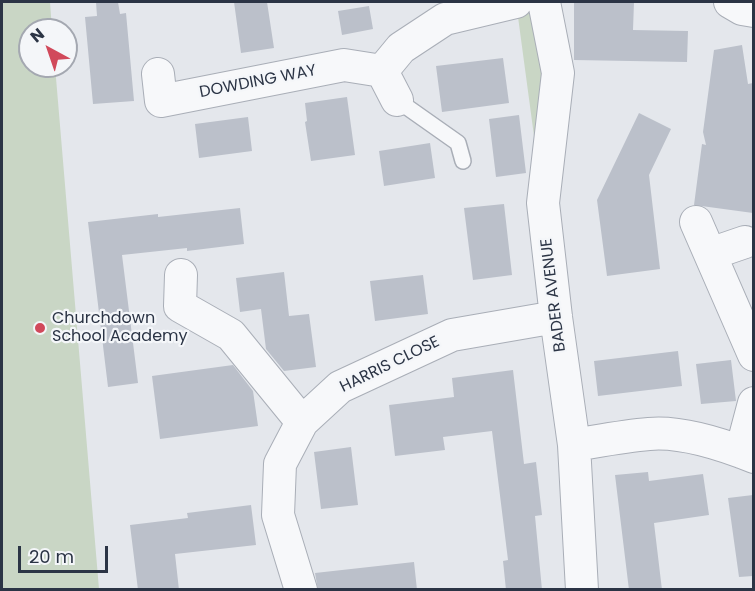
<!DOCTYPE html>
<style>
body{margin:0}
#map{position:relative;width:755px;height:591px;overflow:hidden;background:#e4e7ec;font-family:Poppins,sans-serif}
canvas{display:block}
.frame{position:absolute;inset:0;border:3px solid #2b3445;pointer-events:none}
.north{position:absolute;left:18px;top:18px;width:60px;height:60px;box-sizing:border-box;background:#f4f6f9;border:2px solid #a4a8b1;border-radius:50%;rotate:320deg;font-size:16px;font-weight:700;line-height:24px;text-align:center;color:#2b3445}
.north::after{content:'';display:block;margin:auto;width:21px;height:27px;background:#d1495b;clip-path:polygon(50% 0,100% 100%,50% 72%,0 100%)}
.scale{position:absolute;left:18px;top:546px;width:90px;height:27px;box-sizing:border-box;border:3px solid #2b3445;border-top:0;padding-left:8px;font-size:18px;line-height:21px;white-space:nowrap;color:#2b3445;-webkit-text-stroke:4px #f4f6f9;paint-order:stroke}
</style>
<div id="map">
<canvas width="755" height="591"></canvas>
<div class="frame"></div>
<div class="north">N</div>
<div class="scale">20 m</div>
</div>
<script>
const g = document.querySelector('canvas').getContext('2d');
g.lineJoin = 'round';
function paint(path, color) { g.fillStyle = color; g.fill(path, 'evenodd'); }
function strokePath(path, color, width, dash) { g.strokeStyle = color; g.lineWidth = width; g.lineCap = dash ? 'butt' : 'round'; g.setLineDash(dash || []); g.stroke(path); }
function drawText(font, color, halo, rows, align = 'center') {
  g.font = font + ' Poppins,sans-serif'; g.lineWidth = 4.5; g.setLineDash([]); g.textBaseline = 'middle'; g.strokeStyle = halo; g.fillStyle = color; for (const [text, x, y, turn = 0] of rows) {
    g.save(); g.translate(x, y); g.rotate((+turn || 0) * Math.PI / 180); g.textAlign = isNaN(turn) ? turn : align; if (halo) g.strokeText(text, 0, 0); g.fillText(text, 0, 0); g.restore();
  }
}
paint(new Path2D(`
 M 2,2 L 50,2 L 52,30 L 30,30 L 30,66 L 55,66 L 99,589 L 2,589 Z
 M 516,2 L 544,2 L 543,203 Z`), '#c9d6c5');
paint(new Path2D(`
 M 96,2 L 118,2 L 120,14 L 126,13 L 134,101 L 93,104 L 85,17 L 97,16 Z
 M 234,2 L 267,2 L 274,48 L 241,53 Z
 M 574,2 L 634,2 L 633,30 L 688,31 L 687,62 L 574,60 Z
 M 369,6 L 373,29 L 342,35 L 338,11 Z
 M 742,45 L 748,84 L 753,83 L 753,213 L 694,205 L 702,144 L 706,145 L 703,132 L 714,50 Z
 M 503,58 L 509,103 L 442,112 L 436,66 Z
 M 347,97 L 355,155 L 311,161 L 305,122 L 307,121 L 305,103 Z
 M 639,113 L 671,129 L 649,175 L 660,269 L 607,276 L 597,200 Z
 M 519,115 L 526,173 L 496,177 L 489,119 Z
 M 248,117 L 252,151 L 199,158 L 195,124 Z
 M 430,143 L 435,178 L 384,186 L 379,151 Z
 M 504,204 L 512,275 L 473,280 L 464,208 Z
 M 240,208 L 244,244 L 187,251 L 187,248 L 122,255 L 138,383 L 108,387 L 88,222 L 158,214 L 158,217 Z
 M 284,272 L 289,316 L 309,314 L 316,367 L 284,371 L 266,349 L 261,309 L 240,312 L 236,278 Z
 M 423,275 L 428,314 L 375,321 L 370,281 Z
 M 678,351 L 682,386 L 598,396 L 594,361 Z
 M 731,360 L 736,401 L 701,404 L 696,364 Z
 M 233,365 L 253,391 L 258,426 L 160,439 L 152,376 Z
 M 513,370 L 524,464 L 536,462 L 542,515 L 535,516 L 542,590 L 506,590 L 503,561 L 508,560 L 492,431 L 443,437 L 445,450 L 395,456 L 389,405 L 454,397 L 452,378 Z
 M 351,447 L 358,505 L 321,509 L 314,452 Z
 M 648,472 L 649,481 L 703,474 L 709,515 L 654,523 L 662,590 L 629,590 L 615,475 Z
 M 753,495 L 753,576 L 739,577 L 728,498 Z
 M 251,505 L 256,545 L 175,554 L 179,590 L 138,590 L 130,525 L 188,518 L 187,513 Z
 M 414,562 L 417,590 L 318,590 L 315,573 Z`), '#bbc0ca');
const lane = new Path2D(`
 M 397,100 L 458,143 L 463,161`);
const street = new Path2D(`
 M 544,2 L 558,73 L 543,203 L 556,317 L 574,445 L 582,590
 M 730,2 L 742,9 L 754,11
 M 158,74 L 161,101 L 344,65 L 382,71
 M 397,100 L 382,71 L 401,48 L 445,19 L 516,2
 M 696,222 L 754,355
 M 710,254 L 745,242
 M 181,275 L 180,306 L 231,335 L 302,422
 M 574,445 C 599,441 624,436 649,434 C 681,431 724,445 754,457
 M 741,452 L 754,403
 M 301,590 L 278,515 L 280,464 L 302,422 L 340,387 L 452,335 L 556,317`);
strokePath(lane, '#a9aeb7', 18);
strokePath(street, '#a9aeb7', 34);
strokePath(lane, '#f7f8fa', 15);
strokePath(street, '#f7f8fa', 32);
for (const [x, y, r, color] of [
 [40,328,6,"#d1495b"]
]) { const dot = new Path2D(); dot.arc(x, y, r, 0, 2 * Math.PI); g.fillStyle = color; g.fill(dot); strokePath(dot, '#f4f6f9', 2); }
drawText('16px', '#2b3445', '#f4f6f9', [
 ["DOWDING WAY",258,82,-11],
 ["BADER AVENUE",554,295,-97],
 ["HARRIS CLOSE",390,365,-26]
]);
drawText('16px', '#2b3445', '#f4f6f9', [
 ["Churchdown",52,319],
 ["School Academy",52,337]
], 'left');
</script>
